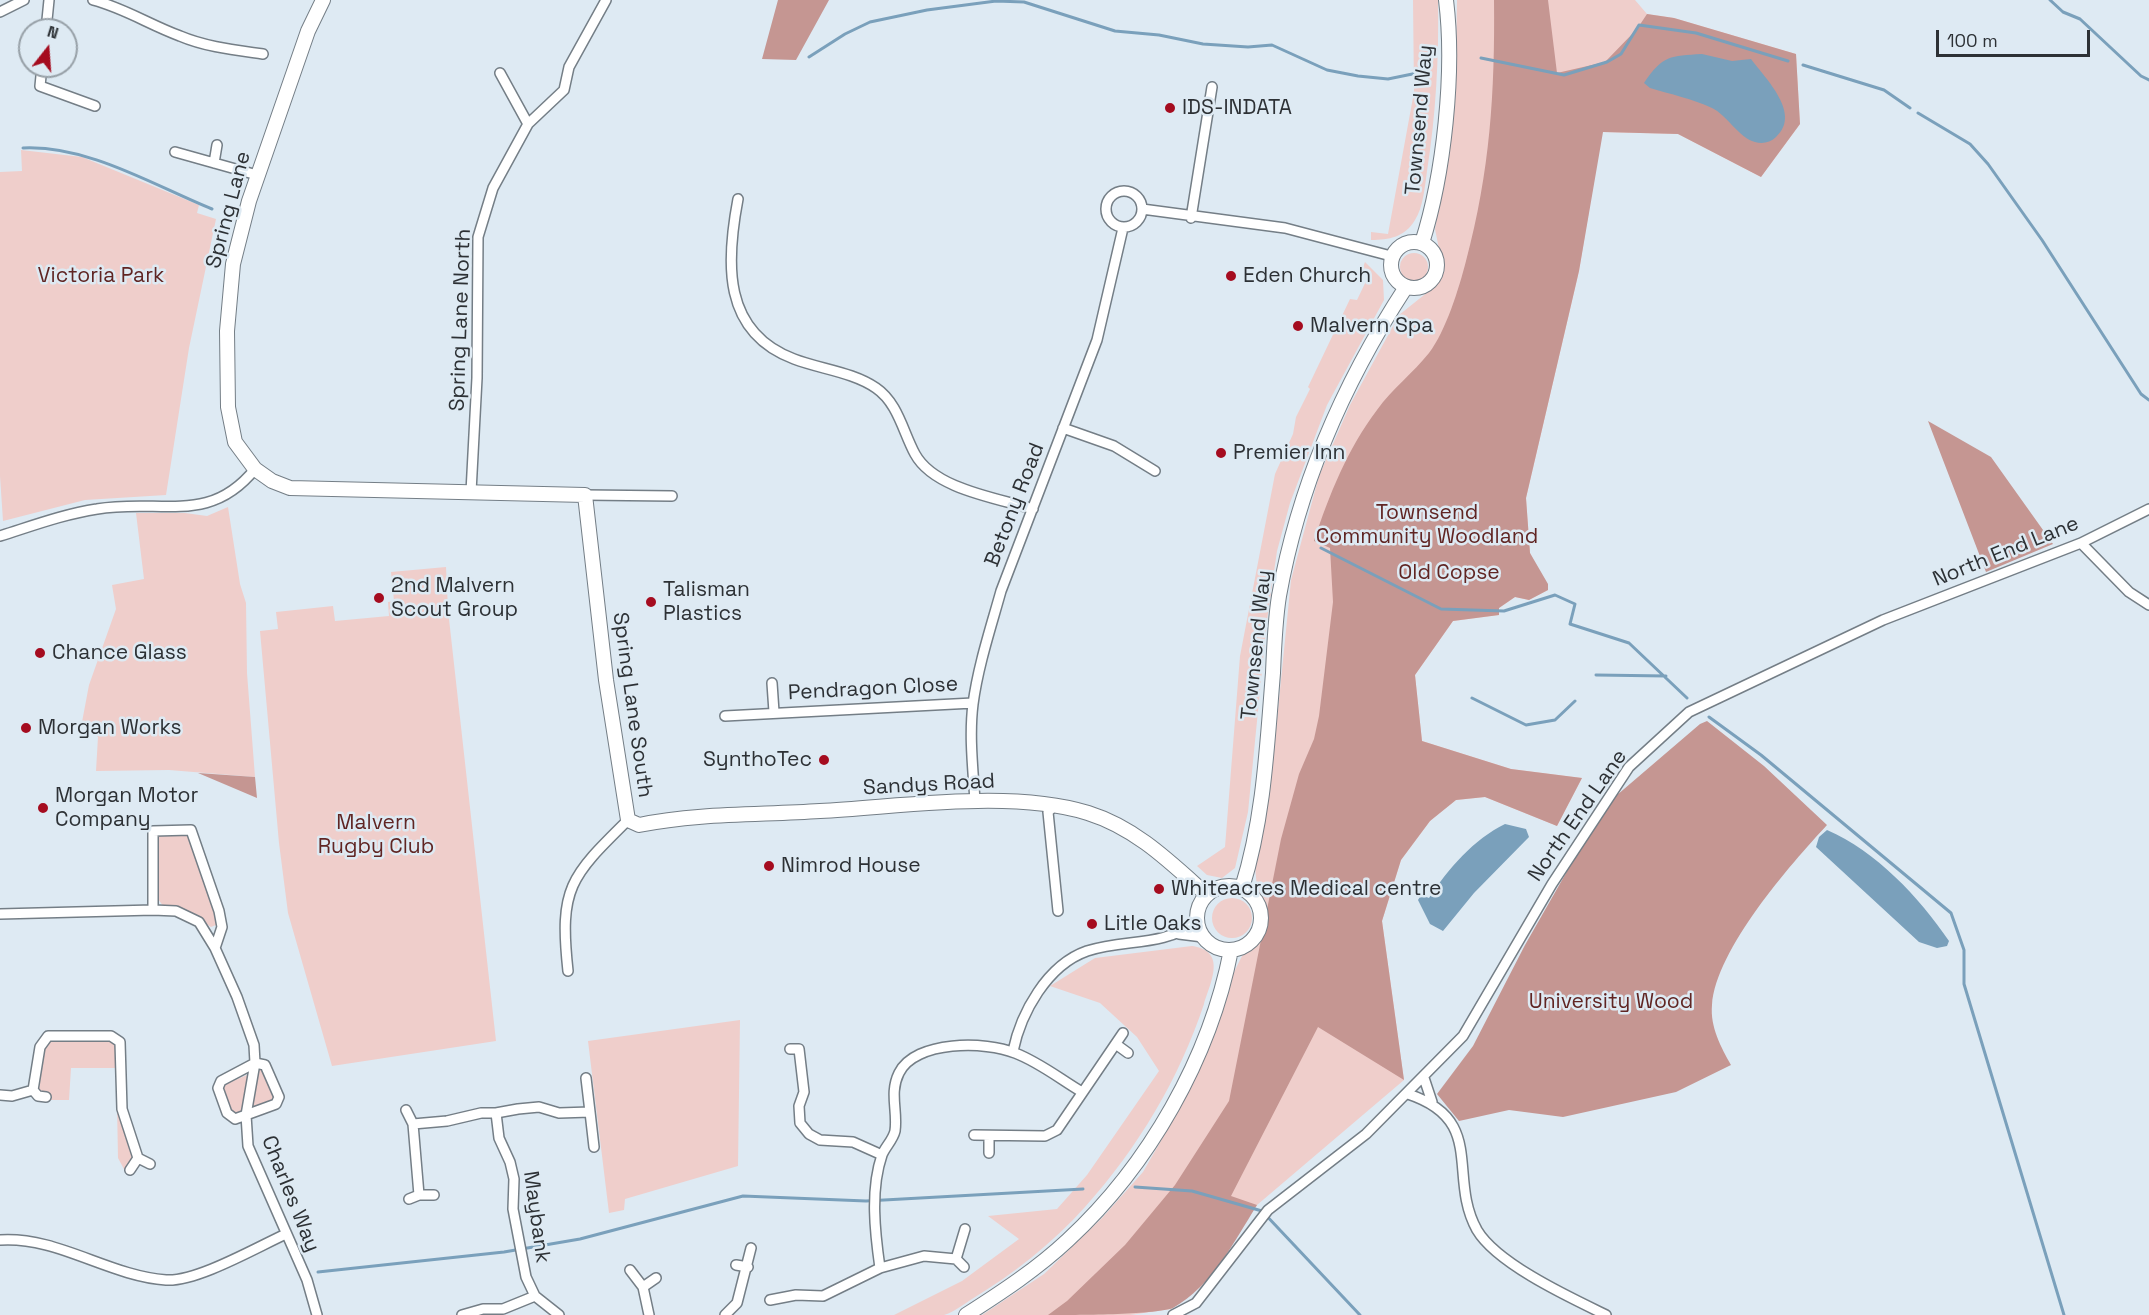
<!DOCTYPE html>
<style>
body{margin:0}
#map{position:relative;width:2149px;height:1315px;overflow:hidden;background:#deeaf3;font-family:"Space Grotesk",sans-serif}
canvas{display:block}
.north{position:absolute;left:18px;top:18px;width:60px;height:60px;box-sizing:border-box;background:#deeaf3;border:2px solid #97a0a7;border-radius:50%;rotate:17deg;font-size:16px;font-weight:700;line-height:24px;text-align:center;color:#2d3135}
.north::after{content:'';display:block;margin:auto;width:21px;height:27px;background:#a50c1f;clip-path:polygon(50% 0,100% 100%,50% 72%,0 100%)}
.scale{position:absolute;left:1936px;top:30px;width:154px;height:27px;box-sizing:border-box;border:3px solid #2d3135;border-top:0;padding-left:8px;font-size:18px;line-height:21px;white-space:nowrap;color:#2d3135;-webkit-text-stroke:4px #deeaf3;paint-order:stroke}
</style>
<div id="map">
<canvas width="2149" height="1315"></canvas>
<div class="north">N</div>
<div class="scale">100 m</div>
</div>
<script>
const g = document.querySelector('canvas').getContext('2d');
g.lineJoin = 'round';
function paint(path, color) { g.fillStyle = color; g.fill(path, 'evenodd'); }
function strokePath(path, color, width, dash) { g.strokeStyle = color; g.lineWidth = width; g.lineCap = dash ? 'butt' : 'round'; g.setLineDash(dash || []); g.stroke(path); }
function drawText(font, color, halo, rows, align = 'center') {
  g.font = font + ' "Space Grotesk",sans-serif'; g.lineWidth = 5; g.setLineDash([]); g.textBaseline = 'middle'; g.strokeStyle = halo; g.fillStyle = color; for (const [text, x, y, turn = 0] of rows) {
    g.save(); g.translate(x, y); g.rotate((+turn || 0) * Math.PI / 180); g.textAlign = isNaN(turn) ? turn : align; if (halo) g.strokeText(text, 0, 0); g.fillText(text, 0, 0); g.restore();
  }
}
paint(new Path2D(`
 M 1413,0 L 1438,0 C 1439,58 1436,114 1427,171 C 1425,186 1423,208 1415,220 C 1405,237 1389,240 1371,240 L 1371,232 L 1388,234 L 1414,92 Z
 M 1457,0 L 1635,0 L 1647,14 L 1674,18 L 1796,54 L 1800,124 L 1761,177 L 1678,134 L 1602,132 L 1579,271 L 1526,498 L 1530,553 L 1548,590 L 1529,600 L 1515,597 L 1499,608 L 1499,615 L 1453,621 L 1415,675 L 1422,741 L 1511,769 L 1582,778 L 1557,826 L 1485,797 L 1456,800 L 1430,821 L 1401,860 L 1382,921 L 1404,1080 L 1257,1205 L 1203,1285 L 1171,1309 L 1130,1315 L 982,1315 L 1044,1274 L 1102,1218 L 1143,1172 L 1178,1111 L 1215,1028 L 1230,980 L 1242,956 L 1264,934 L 1268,912 L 1257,888 L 1255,866 L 1270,790 L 1291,580 L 1319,476 L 1350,405 L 1399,315 L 1434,287 L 1443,269 L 1435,229 L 1455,103 Z
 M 21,150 L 82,157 L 199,205 L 197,213 L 216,219 L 189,348 L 166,495 L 85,500 L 3,521 L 0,476 L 0,172 L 22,171 Z
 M1400 267a14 14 0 1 1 28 0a14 14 0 1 1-28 0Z
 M 1365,262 L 1383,280 L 1384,300 L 1327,405 L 1290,503 L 1277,551 L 1267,620 L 1248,812 L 1235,868 L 1222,878 L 1207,875 L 1197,866 L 1225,847 L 1240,656 L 1275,474 L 1293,434 L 1296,417 L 1310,389 L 1308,387 L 1350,299 L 1357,300 L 1369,275 L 1362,270 Z
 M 228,507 L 240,584 L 246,603 L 247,673 L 255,777 L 169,770 L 96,771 L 98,737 L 82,722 L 89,685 L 116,609 L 112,585 L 144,579 L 136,513 L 185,513 L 207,516 Z
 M 446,567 L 448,610 L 496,1041 L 332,1066 L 288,913 L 279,843 L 260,631 L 278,629 L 276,612 L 333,606 L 335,621 L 389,616 L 388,602 L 394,601 L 391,572 Z
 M 186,833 L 190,835 L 216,920 L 216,925 L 211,927 L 187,911 L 163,906 L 156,896 L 156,834 Z
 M1212 918a20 20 0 1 1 40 0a20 20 0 1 1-40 0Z
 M 1192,946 C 1227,951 1211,981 1204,1004 C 1179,1079 1138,1148 1085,1207 C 1053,1243 1013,1274 972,1299 C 964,1304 954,1312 944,1315 C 930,1315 909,1315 894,1315 L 962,1281 L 1019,1239 L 988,1216 L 1057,1209 L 1087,1175 L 1159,1071 L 1137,1037 L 1100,1003 L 1050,986 L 1095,958 Z
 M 740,1020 L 738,1166 L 625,1199 L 624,1210 L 609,1213 L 588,1041 Z
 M 61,1039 L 62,1041 L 108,1039 C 119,1045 116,1057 116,1068 L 71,1068 L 69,1100 L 49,1100 L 49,1093 L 39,1090 L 42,1047 L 46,1040 Z
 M 260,1067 L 275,1099 L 255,1109 L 252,1106 Z
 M 247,1075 L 249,1077 L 243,1110 L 234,1114 L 222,1091 L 223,1085 Z
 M 117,1104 L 133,1158 L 125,1171 L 118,1158 Z`), '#efcecb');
paint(new Path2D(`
 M 778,0 L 829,0 L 796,60 L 762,59 Z
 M 1494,0 L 1548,0 L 1557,73 L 1605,62 L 1637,29 L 1647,14 L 1674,18 L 1796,54 L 1800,124 L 1761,177 L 1678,134 L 1603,132 L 1579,271 L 1526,498 L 1530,553 L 1548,584 L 1548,590 L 1529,600 L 1515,597 L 1499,608 L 1499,615 L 1453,621 L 1415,675 L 1422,741 L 1511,769 L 1582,778 L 1557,826 L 1485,797 L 1456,800 L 1430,821 L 1401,860 L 1382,921 L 1404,1080 L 1318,1027 L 1231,1196 L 1257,1205 C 1234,1242 1212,1286 1173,1308 C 1153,1315 1074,1315 1048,1315 L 1067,1301 L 1125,1245 L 1175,1185 L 1229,1101 L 1281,839 L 1299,774 L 1314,739 L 1319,716 L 1333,602 L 1330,548 L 1314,541 C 1329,495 1348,448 1377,410 C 1392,389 1413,373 1429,353 C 1446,331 1459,288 1466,261 C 1490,171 1495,93 1494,0 Z
 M 1928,421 L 1991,457 L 2053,544 L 1986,572 Z
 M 1707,721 L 1764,766 L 1827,825 C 1790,865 1716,949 1712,1005 C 1710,1027 1721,1047 1731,1065 L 1676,1092 L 1563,1117 L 1509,1110 L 1459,1121 L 1437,1094 L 1473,1046 L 1525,945 L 1586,838 L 1610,801 L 1700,724 Z
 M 198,773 L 255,777 L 257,798 Z`), '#c59692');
paint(new Path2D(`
 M 1702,54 L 1732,61 L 1751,59 C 1766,79 1802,114 1776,137 C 1770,143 1762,144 1755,142 C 1739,138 1727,115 1712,108 C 1693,99 1670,94 1650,88 L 1644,83 C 1663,55 1670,56 1702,54 Z
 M 1505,824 L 1526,829 L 1529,837 L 1474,893 L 1443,931 L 1430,924 L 1418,900 L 1421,895 L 1429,898 C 1448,869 1474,839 1505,824 Z
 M 1827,830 C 1876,851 1919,897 1949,941 L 1947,946 L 1937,948 L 1919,942 L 1816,847 L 1819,837 Z`), '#7aa0bb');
strokePath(new Path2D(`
 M 2050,0 L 2063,12 L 2080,19 L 2141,76 L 2149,80
 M 809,57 L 845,34 L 870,22 L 927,10 L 996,1 L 1024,2 L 1115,31 L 1159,35 L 1203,44 L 1248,47 L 1272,45 L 1327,70 L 1358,76 L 1388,79 L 1427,71
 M 1481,58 L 1564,75 L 1607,62 L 1621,54 L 1639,25 L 1696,33 L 1788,61
 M 1803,65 L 1884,90 L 1910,108
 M 1918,113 L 1970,144 L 1988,164 L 2042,240 L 2141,394 L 2149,400
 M 23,148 C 88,145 153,185 212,209
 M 1321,548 L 1441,609 L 1504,611 L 1555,595 L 1575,604 L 1570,624 L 1629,643 L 1687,698
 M 1596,675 L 1666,676
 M 1472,698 L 1526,725 L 1555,720 L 1575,701
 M 1709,717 L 1761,755 L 1951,913 L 1964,950 L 1964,984 L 2064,1315
 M 1135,1187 L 1192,1191 L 1262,1211 L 1360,1315
 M 318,1272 L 504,1252 L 580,1239 L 743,1196 L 866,1201 L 1083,1189`), '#7aa0bb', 3);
const street = new Path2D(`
 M 93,0 C 124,8 150,25 180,36 C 206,47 235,50 263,54
 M 0,12 L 24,0
 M 46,30 L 49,0
 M 42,66 L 40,86 L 95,106
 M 500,73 L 528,124
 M 175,152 L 257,175
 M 214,163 L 217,145
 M1106 209a18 18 0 1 1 36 0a18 18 0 1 1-36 0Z
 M 738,199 C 726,262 722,332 794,359 C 820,369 853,372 876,388 C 898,403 903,432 915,454 C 934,489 997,498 1033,509
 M 1142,209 L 1285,228 L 1391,256
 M 1191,218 L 1212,87
 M 1063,428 L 1114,446 L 1155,471
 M 471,492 L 477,378 L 478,237 L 493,188 L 528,124 L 564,90 L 569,67 L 606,0
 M 585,495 L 672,496
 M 0,536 C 32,526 64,514 97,509 C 160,498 209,526 255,469
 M 2081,543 L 2129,592 L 2149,605
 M 772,683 L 774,712
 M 725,716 L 973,703
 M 975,801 C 973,769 969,736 973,704 C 978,666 991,627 1001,591 L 1097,340 L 1123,228
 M 1054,806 L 1048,812 L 1058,911
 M 153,910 L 153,831 L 191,830 L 219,911 L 222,927 L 215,948
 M 0,914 L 153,910 L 176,911 L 199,922 L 215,948 L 237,997 L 254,1045 L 255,1063 L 246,1115 L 248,1146 L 307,1280 L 317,1315
 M 1179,934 L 1203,937
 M 568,971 C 559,888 570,877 628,820
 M 1117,1045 L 1128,1053
 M 790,1049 L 799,1049 L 804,1092 L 799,1106 L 800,1123 L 809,1134 L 820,1140 L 853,1142 L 882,1155
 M 1013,1051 C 1021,1013 1047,965 1087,951 C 1127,938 1159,948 1197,922
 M 255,1063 L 265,1065 L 279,1097 L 276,1104 L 235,1119 L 227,1113 L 218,1088 L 221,1081 Z
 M 586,1078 L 590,1112
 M 1424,1078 L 1432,1102
 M 33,1090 L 38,1096 L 46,1097
 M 1408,1094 C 1487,1120 1447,1176 1477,1230 C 1497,1264 1571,1298 1606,1315
 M 0,1095 L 12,1096 L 33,1090 L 40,1047 L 48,1036 L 111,1036 L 120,1042 L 122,1109 L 138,1158 L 130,1170
 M 406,1110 L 413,1124
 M 496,1113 L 499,1138 L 510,1162 L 514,1179 L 513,1209 L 526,1277 L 535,1296 L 559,1315
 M 974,1135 L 1045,1136 L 1057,1130 L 1123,1033
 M 989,1153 L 989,1137
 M 138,1158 L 150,1164
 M 419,1195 L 434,1195
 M 409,1199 L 419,1195 L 413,1124 L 447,1121 L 481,1113 L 496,1113 L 518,1109 L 539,1107 L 559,1113 L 590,1112 L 594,1147
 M 0,1240 C 57,1236 109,1276 166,1280 C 197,1282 257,1247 286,1234
 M 956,1259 L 965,1229
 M 736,1265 L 748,1267
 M 880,1268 C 875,1233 870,1190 882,1155 C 885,1147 893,1140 895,1131 C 898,1111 889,1093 899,1073 C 915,1040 986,1041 1015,1053 C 1039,1062 1060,1079 1082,1092
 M 630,1270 L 643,1287 L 649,1315
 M 643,1287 L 656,1278
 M 770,1300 L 796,1295 L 823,1296 L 880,1268 L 924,1256 L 956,1259 L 964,1267
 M 462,1315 L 483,1309 L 503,1309 L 535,1296
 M 725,1315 L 737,1303 L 751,1248
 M 1173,1315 L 1196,1303 L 1268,1210 L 1366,1134 L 1463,1036 L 1552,884 L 1629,767 L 1689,712 L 1883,620 L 2081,543 L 2149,509`);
const secondary = new Path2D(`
 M 323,0 L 308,31 L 249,201 L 233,264 L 227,331 L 228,407 L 235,442 L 255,469 L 272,481 L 290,488 L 585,495 L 606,680 L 628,820 L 639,825 C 697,813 761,815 820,811 C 901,807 1011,789 1088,813 C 1136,828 1170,862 1207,895
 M1391 265a23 23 0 1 1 46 0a23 23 0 1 1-46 0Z
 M 1422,243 C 1444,174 1455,72 1446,0
 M1197 918a32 32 0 1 1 64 0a32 32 0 1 1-64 0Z
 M 1242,888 C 1264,818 1267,746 1273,673 C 1274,648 1275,621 1279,596 C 1299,484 1344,382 1406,287
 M 966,1315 C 1002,1292 1037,1269 1068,1240 C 1149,1165 1210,1058 1231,950`);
strokePath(street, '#747e86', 12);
strokePath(secondary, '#747e86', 16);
strokePath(street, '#fff', 9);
strokePath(secondary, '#fff', 14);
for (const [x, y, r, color] of [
 [1170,108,6,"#a50c1f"],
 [1231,276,6,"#a50c1f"],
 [1298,326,6,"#a50c1f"],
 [1221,453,6,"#a50c1f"],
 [379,598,6,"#a50c1f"],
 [651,602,6,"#a50c1f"],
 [40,653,6,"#a50c1f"],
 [26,728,6,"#a50c1f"],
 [824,760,6,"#a50c1f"],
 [43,808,6,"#a50c1f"],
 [769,866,6,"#a50c1f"],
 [1159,889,6,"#a50c1f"],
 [1092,924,6,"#a50c1f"]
]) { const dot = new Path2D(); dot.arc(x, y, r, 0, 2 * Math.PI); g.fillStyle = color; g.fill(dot); strokePath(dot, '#deeaf3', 2); }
drawText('21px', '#2d3135', '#deeaf3', [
 ["IDS-INDATA",1182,108],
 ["Eden Church",1243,276],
 ["Malvern Spa",1310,326],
 ["Premier Inn",1233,453],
 ["2nd Malvern",391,586],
 ["Scout Group",391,610],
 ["Talisman",663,590],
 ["Plastics",663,614],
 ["Chance Glass",52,653],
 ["Morgan Works",38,728],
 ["SynthoTec",812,760,"right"],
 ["Morgan Motor",55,796],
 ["Company",55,820],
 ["Nimrod House",781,866],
 ["Whiteacres Medical centre",1171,889],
 ["Litle Oaks",1104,924]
], 'left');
drawText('21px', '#2d3135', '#deeaf3', [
 ["Townsend Way",1420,120,-85],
 ["Spring Lane",229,210,-75],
 ["Spring Lane North",461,320,-88],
 ["Betony Road",1015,505,-69],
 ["North End Lane",2006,552,-22],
 ["Townsend Way",1257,645,-84],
 ["Pendragon Close",873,689,-3],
 ["Spring Lane South",632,705,82],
 ["Sandys Road",929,785,-3],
 ["North End Lane",1578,816,-55],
 ["Charles Way",290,1194,68],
 ["Maybank",536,1217,82]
]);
drawText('21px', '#602523', '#deeaf3', [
 ["Victoria Park",101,276],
 ["Townsend",1427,513],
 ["Community Woodland",1427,537],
 ["Old Copse",1449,573],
 ["Malvern",376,823],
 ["Rugby Club",376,847],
 ["University Wood",1611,1002]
]);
</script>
